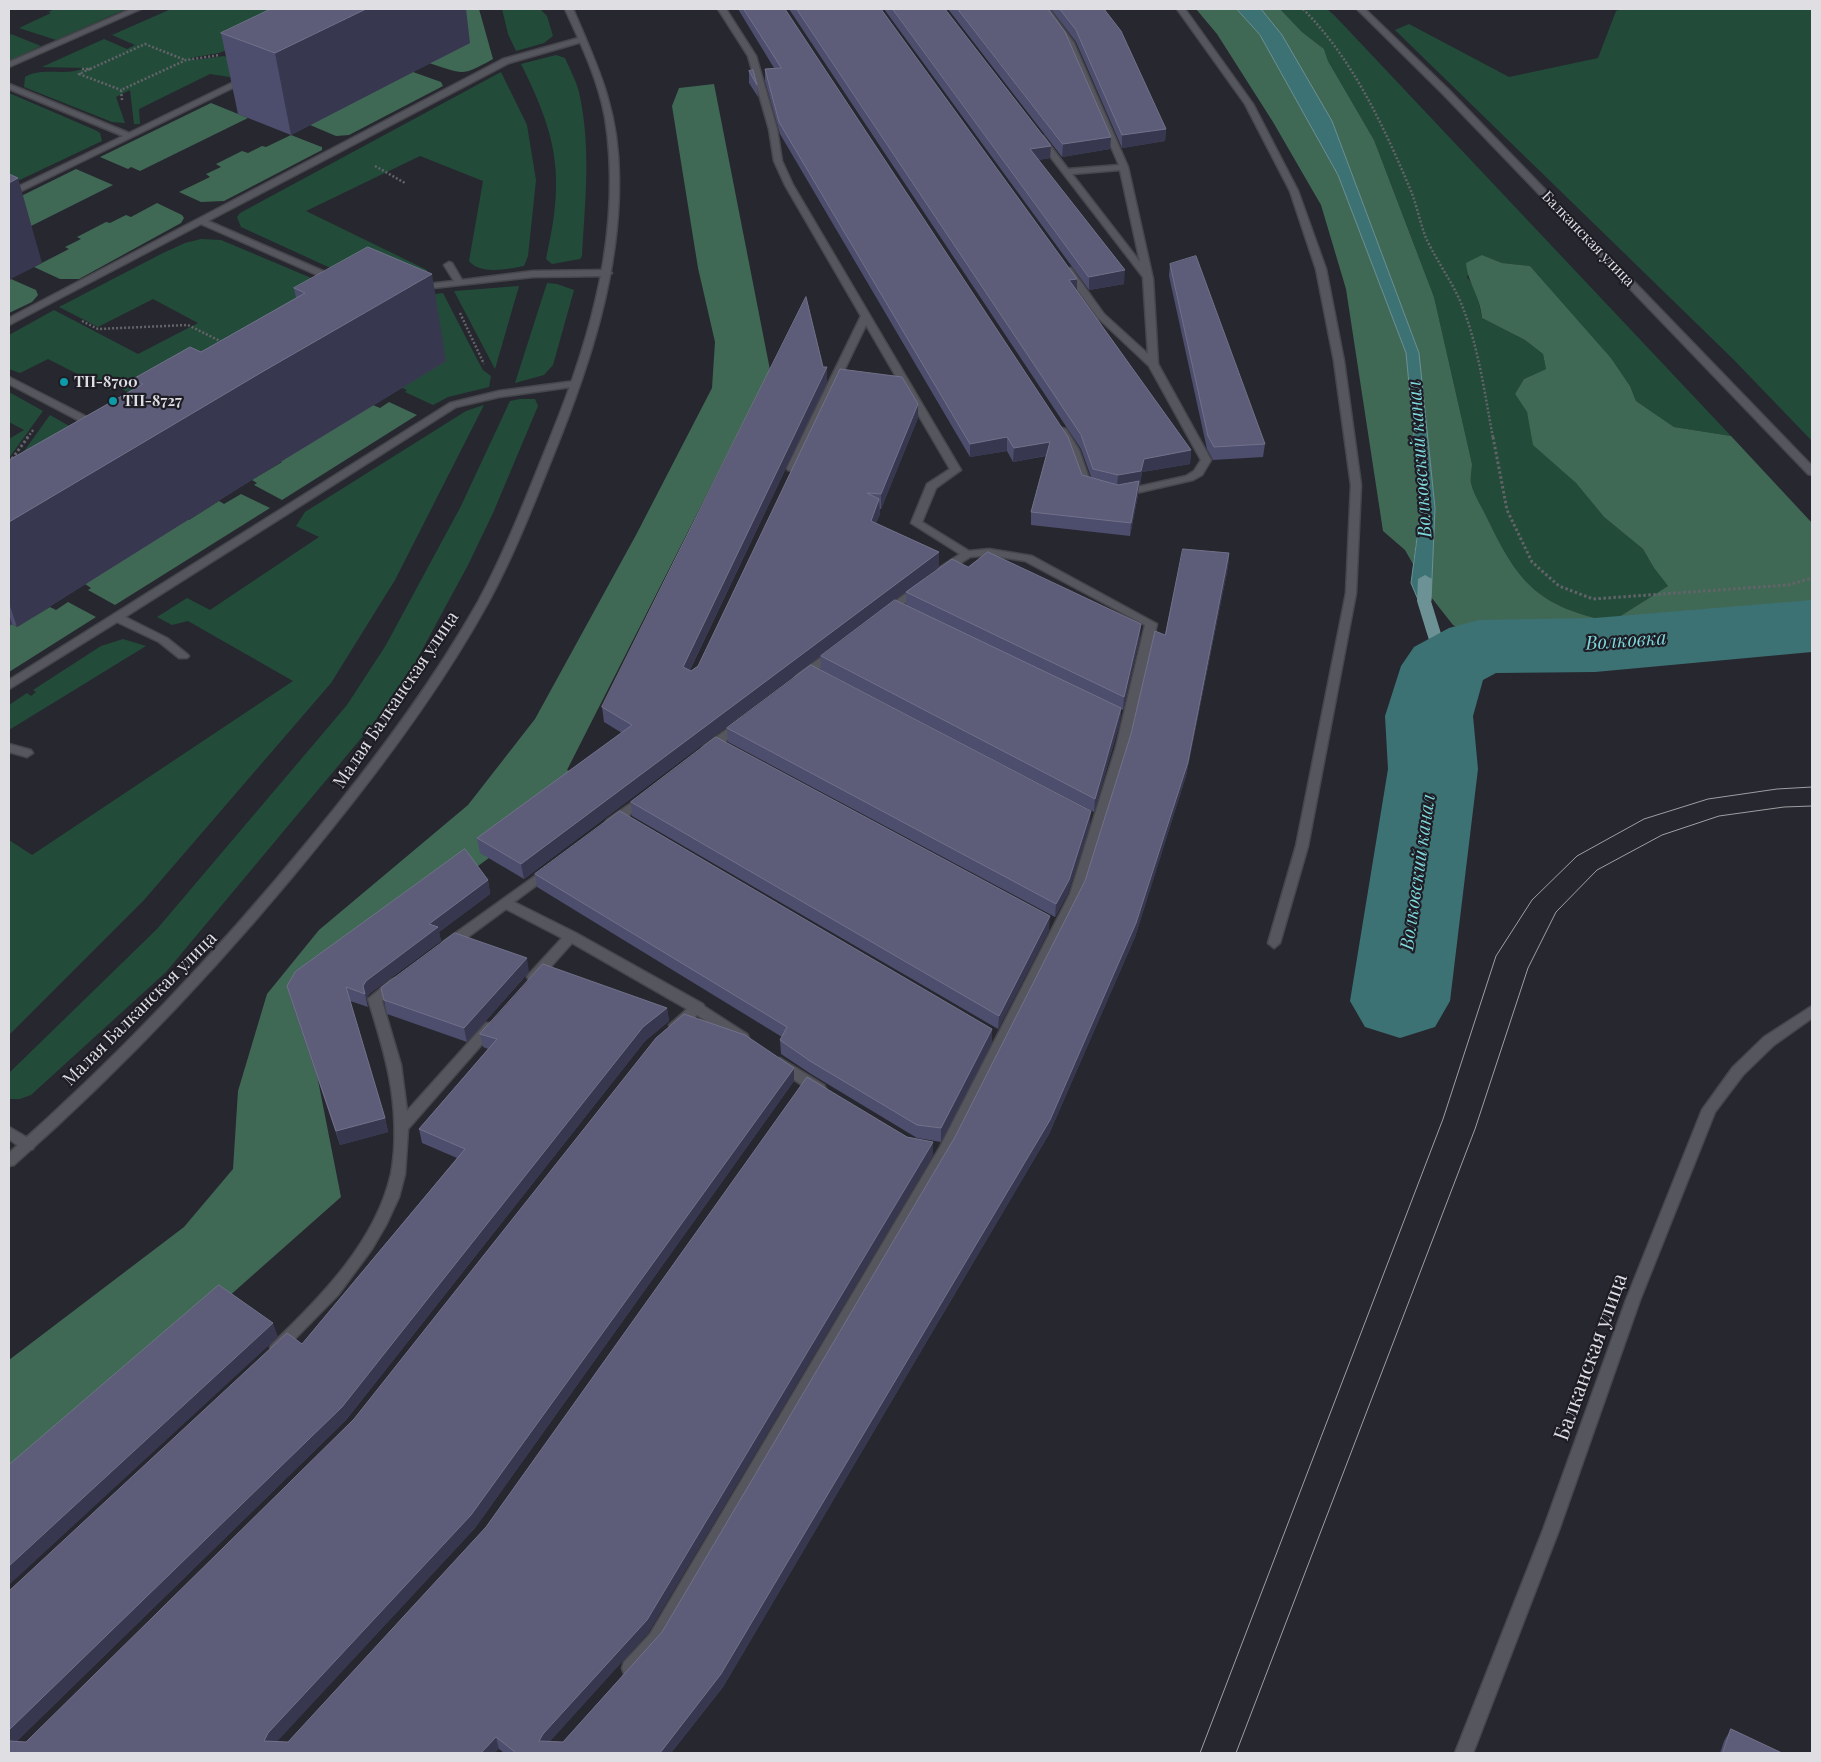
<!DOCTYPE html>
<meta charset="utf-8">
<style>
body{margin:0}
#map{position:relative;width:1821px;height:1762px;overflow:hidden;background:#27272f;font-family:"Playfair Display",serif}
canvas{display:block}
.frame{position:absolute;inset:0;border:10px solid #dedee3;pointer-events:none}
</style>
<div id="map">
<canvas width="1821" height="1762"></canvas>
<div class="frame"></div>
</div>
<script>
const g = document.querySelector('canvas').getContext('2d');
g.lineJoin = 'round';
function paint(path, color) { g.fillStyle = color; g.fill(path, 'evenodd'); }
function strokePath(path, color, width, dash) { g.strokeStyle = color; g.lineWidth = width; g.lineCap = dash ? 'butt' : 'round'; g.setLineDash(dash || []); g.stroke(path); }
function drawText(font, color, halo, rows, align = 'center') {
  g.font = font + ' "Playfair Display",serif'; g.lineWidth = 4.5; g.setLineDash([]); g.textBaseline = 'middle'; g.strokeStyle = halo; g.fillStyle = color; for (const [text, x, y, turn = 0] of rows) {
    g.save(); g.translate(x, y); g.rotate((+turn || 0) * Math.PI / 180); g.textAlign = isNaN(turn) ? turn : align; if (halo) g.strokeText(text, 0, 0); g.fillText(text, 0, 0); g.restore();
  }
}
paint(new Path2D(`
 M 55,9 L 126,9 L 56,40 L 19,28 L 51,13 L 48,12 Z
 M 171,9 L 329,9 L 219,53 L 190,58 L 194,60 L 224,56 L 256,68 L 236,78 L 210,74 L 139,109 L 140,124 L 134,124 L 130,90 L 116,97 L 125,123 L 112,122 L 24,87 L 25,77 C 42,66 66,77 84,68 L 42,67 L 104,39 L 127,49 L 135,45 L 112,35 Z
 M 502,9 L 541,10 L 547,16 L 553,36 L 544,43 L 516,51 L 508,34 Z
 M 1280,9 L 1327,9 L 1335,16 L 1731,436 L 1674,427 L 1636,401 L 1630,386 L 1611,358 L 1530,266 L 1502,263 L 1482,255 L 1467,277 L 1476,290 L 1482,318 L 1525,340 L 1543,354 L 1546,369 L 1524,379 L 1515,394 L 1527,412 L 1534,445 L 1576,483 L 1604,517 L 1643,549 L 1654,568 L 1668,586 L 1611,622 C 1540,606 1520,586 1489,522 C 1484,510 1474,496 1471,483 C 1470,478 1472,470 1472,464 L 1434,297 L 1374,140 L 1328,61 L 1324,49 L 1302,32 Z
 M 1622,9 L 1812,9 L 1812,441 L 1733,359 L 1395,30 L 1409,24 L 1509,77 L 1598,58 L 1616,11 Z
 M 11,34 L 41,46 L 9,61 L 9,35 Z
 M 556,55 L 565,58 C 570,70 578,84 580,97 C 591,149 585,203 582,256 L 580,259 L 552,264 L 546,259 C 565,177 558,138 521,64 Z
 M 501,72 L 527,125 L 536,180 L 528,256 L 524,266 C 508,269 480,275 469,261 L 483,181 L 420,156 L 306,211 L 427,270 L 426,275 L 359,281 L 241,227 L 237,217 L 240,213 Z
 M 9,93 L 95,130 L 100,133 L 102,141 L 9,185 Z
 M 201,239 L 221,240 L 335,288 L 141,399 L 116,386 L 109,390 L 48,359 L 20,373 L 9,369 L 9,335 L 54,310 L 138,354 L 198,323 L 153,299 L 98,327 L 59,307 L 163,253 L 185,243 Z
 M 547,283 L 557,284 L 574,290 L 553,365 L 544,375 L 515,383 Z
 M 519,286 L 495,369 L 454,291 Z
 M 443,293 L 478,361 L 483,370 L 491,376 L 489,387 L 448,397 L 433,405 L 405,392 L 407,390 L 402,388 L 445,361 L 419,296 Z
 M 9,392 L 43,411 L 9,458 L 9,439 L 24,430 L 9,422 Z
 M 520,399 L 535,399 L 538,406 L 493,513 L 468,565 L 415,663 L 373,724 L 166,972 L 31,1095 L 20,1099 L 9,1099 L 9,1073 L 157,929 L 347,705 L 386,645 L 461,506 L 510,401 Z
 M 484,405 L 395,580 L 331,683 L 144,900 L 9,1035 L 9,840 L 32,855 L 293,681 L 188,621 L 172,625 L 157,617 L 187,598 L 210,610 L 319,537 L 296,526 L 305,512 L 466,411 Z
 M 50,415 L 71,427 L 9,472 Z
 M 123,639 L 146,646 L 9,730 L 9,705 L 27,693 L 31,696 L 36,692 L 33,690 L 101,646 Z`), '#224c39');
paint(new Path2D(`
 M 403,9 L 479,9 L 493,59 C 461,77 464,74 429,63 Z
 M 1196,9 L 1237,9 L 1260,35 L 1338,175 L 1406,353 L 1421,508 L 1413,564 L 1405,550 L 1383,531 L 1346,289 L 1321,205 L 1273,122 L 1217,34 Z
 M 1261,9 L 1280,9 L 1302,32 L 1324,49 L 1328,61 L 1374,140 L 1434,297 L 1472,464 C 1472,470 1470,478 1471,483 C 1474,496 1484,510 1489,522 C 1520,586 1540,606 1611,622 L 1668,586 L 1654,568 L 1643,549 L 1604,517 L 1576,483 L 1533,445 L 1527,412 L 1515,394 L 1524,379 L 1546,369 L 1543,354 L 1525,340 L 1482,318 C 1480,295 1468,284 1466,263 L 1482,255 L 1502,263 L 1530,266 L 1611,358 L 1630,386 L 1636,401 L 1674,427 L 1731,436 L 1812,523 L 1812,605 L 1757,615 L 1590,635 L 1463,631 L 1453,625 L 1431,597 L 1435,508 L 1419,353 L 1332,121 L 1282,35 Z
 M 413,72 L 441,82 L 443,86 L 349,135 L 336,136 L 310,125 Z
 M 714,84 L 770,370 L 567,770 L 594,782 L 301,994 L 341,1197 L 9,1491 L 9,1360 L 184,1227 L 233,1169 L 238,1091 L 267,994 L 319,930 L 468,805 L 535,719 L 636,535 L 712,388 L 715,342 L 698,268 L 672,106 L 679,88 Z
 M 211,103 L 248,118 L 140,171 L 131,167 L 128,169 L 100,157 Z
 M 291,135 L 319,146 L 322,147 L 322,150 L 224,201 L 201,202 L 179,192 L 210,177 L 206,174 L 221,167 L 216,164 L 242,151 L 248,153 L 262,146 L 266,147 Z
 M 76,169 L 113,185 L 9,237 L 9,202 Z
 M 157,203 L 182,215 L 184,218 L 181,223 L 79,279 L 60,279 L 34,267 L 69,249 L 65,247 L 81,239 L 77,237 L 106,222 L 110,223 L 126,215 L 131,217 Z
 M 11,279 L 36,290 L 38,295 L 32,302 L 9,313 L 9,280 Z
 M 389,402 L 417,415 L 282,500 L 254,485 L 257,483 L 252,480 L 282,462 L 276,459 L 373,405 L 380,408 Z
 M 241,494 L 270,508 L 115,605 L 88,590 L 91,588 L 85,584 L 184,518 L 189,520 L 219,501 L 224,504 Z
 M 68,602 L 96,617 L 9,672 L 9,626 L 12,624 L 17,627 L 50,607 L 56,610 Z`), '#406955');
const water = new Path2D(`
 M 1237,9 L 1261,9 L 1282,35 L 1332,121 L 1419,353 L 1435,508 L 1431,601 L 1419,602 L 1411,583 L 1421,508 L 1406,353 L 1338,175 L 1260,35 Z
 M 1812,605 L 1812,641 L 1500,665 L 1463,631 L 1590,635 L 1757,615 Z`);
paint(water, '#3d7274');
strokePath(water, '#6d9295', 1);
paint(new Path2D(`
 M 1425,575 L 1432,579 L 1431,601 L 1451,666 L 1444,671 L 1437,666 L 1417,601 L 1418,579 Z`), '#6d9295');
paint(new Path2D(`
 M 1812,600 L 1812,652 L 1595,672 L 1496,673 L 1483,680 L 1473,716 L 1478,769 L 1450,1001 L 1435,1027 L 1400,1038 L 1365,1027 L 1350,1001 L 1388,769 L 1385,716 L 1401,666 L 1414,647 L 1449,628 L 1479,620 L 1595,618 Z`), '#3d7274');
const lane = new Path2D(`
 M 131,9 L 141,9 L 9,67 L 9,62 Z
 M 718,9 L 726,9 L 756,56 L 777,129 L 782,161 L 793,185 L 961,470 L 936,488 L 922,522 L 969,551 L 989,549 L 1032,556 L 1157,624 L 1128,747 L 1082,894 L 951,1154 L 662,1644 L 636,1674 L 630,1676 L 624,1674 L 622,1668 L 624,1662 L 650,1634 L 940,1147 L 1070,894 L 1116,747 L 1145,625 L 1025,561 L 989,555 L 970,557 L 947,572 L 939,572 L 938,570 L 939,568 L 960,554 L 911,523 L 927,484 L 950,469 L 866,325 L 797,468 L 792,471 L 788,470 L 787,468 L 861,316 L 785,185 L 774,161 L 769,129 L 748,56 Z
 M 1041,9 L 1049,9 L 1074,43 L 1128,167 L 1153,279 L 1158,364 L 1211,460 L 1202,475 L 1193,480 L 1123,496 L 1118,493 L 1119,491 L 1186,476 L 1194,471 L 1201,460 L 1149,366 L 1098,318 L 1063,270 L 1071,268 L 1104,314 L 1148,354 L 1143,277 L 1036,138 L 1043,136 L 1068,169 L 1119,165 L 1066,43 ZM 1120,170 L 1140,262 L 1072,174 Z
 M 1177,9 L 1185,9 L 1253,104 L 1298,191 L 1326,269 L 1344,361 L 1361,485 L 1356,593 L 1308,846 L 1280,943 L 1274,948 L 1268,943 L 1296,846 L 1346,593 L 1351,485 L 1334,361 L 1316,269 L 1290,191 L 1245,104 Z
 M 582,37 L 585,37 L 585,41 L 509,63 L 208,221 L 339,278 L 339,282 L 333,282 L 201,224 L 9,325 L 9,318 L 503,59 Z
 M 244,77 L 251,79 L 9,197 L 9,191 L 123,136 L 9,89 L 9,84 L 129,133 Z
 M 449,262 L 452,263 L 462,280 L 533,271 L 607,270 L 612,273 L 607,276 L 533,277 L 415,290 L 413,288 L 418,285 L 454,281 L 444,265 Z
 M 9,377 L 101,424 L 102,426 L 97,429 L 93,428 L 9,384 Z
 M 575,381 L 578,382 L 578,386 L 499,397 L 456,407 L 125,617 L 167,638 L 187,654 L 189,656 L 187,658 L 179,658 L 159,642 L 117,622 L 9,689 L 9,680 L 450,403 L 499,391 Z
 M 1062,428 L 1066,429 L 1079,450 L 1091,484 L 1096,487 L 1095,489 L 1087,489 L 1082,486 L 1069,450 L 1057,431 Z
 M 918,585 L 923,588 L 922,590 L 891,614 L 883,614 L 881,612 L 883,610 Z
 M 835,648 L 841,652 L 839,654 L 805,680 L 797,680 L 795,677 L 797,674 Z
 M 741,719 L 745,720 L 747,723 L 745,726 L 712,752 L 704,752 L 702,749 L 704,746 Z
 M 9,744 L 31,750 L 33,753 L 27,757 L 9,752 Z
 M 644,794 L 648,795 L 650,798 L 648,801 L 615,826 L 607,826 L 605,823 L 607,820 Z
 M 549,866 L 555,870 L 553,873 L 514,902 L 576,933 L 703,1004 L 705,1007 L 747,1034 L 749,1038 L 747,1042 L 737,1042 L 697,1015 L 681,1028 L 671,1028 L 669,1025 L 687,1009 L 572,943 L 539,980 L 529,980 L 527,977 L 529,974 L 562,938 L 506,909 L 453,948 L 443,948 L 442,945 L 443,942 Z
 M 396,978 L 401,980 L 403,983 L 401,986 L 382,1001 L 401,1065 L 407,1111 L 486,1023 L 496,1023 L 498,1026 L 408,1129 L 405,1174 L 399,1197 L 386,1225 L 372,1249 L 338,1295 L 283,1351 L 278,1353 L 273,1351 L 270,1347 L 273,1343 C 321,1297 376,1241 391,1174 C 397,1144 395,1106 389,1076 C 384,1050 376,1025 368,999 L 391,980 Z
 M 780,1058 L 824,1085 L 826,1089 L 824,1093 L 814,1093 L 775,1067 L 773,1063 L 775,1059 Z
 M 9,1127 L 33,1141 L 35,1145 L 33,1149 C 24,1152 16,1144 9,1139 Z`);
const street = new Path2D(`
 M 565,9 L 573,9 C 599,69 619,111 619,179 C 620,273 590,364 555,451 C 535,501 515,553 489,601 C 444,683 388,759 329,832 C 233,952 129,1063 14,1165 L 9,1166 L 9,1153 C 118,1057 217,952 309,840 C 371,765 430,687 478,602 C 506,550 527,495 549,441 C 591,339 623,228 605,117 C 598,79 581,44 565,9 Z
 M 1357,9 L 1365,9 L 1448,89 L 1812,466 L 1812,475 L 1808,474 L 1442,93 Z
 M 1812,1006 L 1812,1018 L 1774,1045 L 1743,1075 L 1715,1112 L 1640,1300 L 1559,1530 L 1473,1753 L 1455,1753 L 1543,1530 L 1626,1300 L 1702,1110 L 1733,1067 L 1764,1037 Z`);
strokePath(lane, '#46464c', 3);
strokePath(street, '#46464c', 3);
strokePath(new Path2D(`
 M 1303,9 C 1353,59 1384,127 1411,191 C 1417,206 1420,223 1426,238 C 1437,262 1454,284 1463,308 C 1479,350 1485,395 1493,438
 M 82,69 L 90,69 L 79,74 L 121,90
 M 90,69 L 145,44 L 185,60
 M 122,100 L 121,90 L 186,60 L 220,55
 M 375,166 L 405,183
 M 460,313 L 484,364
 M 82,321 L 98,329 L 188,325 L 222,342
 M 27,438 L 34,429`), '#63636a', 2.5, [2, 2]);
strokePath(new Path2D(`
 M 1493,437 L 1507,510 L 1532,562 L 1559,586 L 1593,599 L 1788,585 L 1812,578
 M 9,463 L 28,437`), '#63636a', 3, [2.5, 2.5]);
paint(lane, '#56565f');
paint(street, '#56565f');
strokePath(new Path2D(`
 M 1200,1753 L 1443,1119 L 1496,956 L 1532,900 L 1577,856 L 1644,819 L 1708,799 L 1777,789 L 1812,787
 M 1236,1753 L 1475,1129 L 1528,968 L 1556,912 L 1597,870 L 1662,835 L 1719,816 L 1784,807 L 1812,806`), '#9e9ea4', 1);
paint(new Path2D(`
 M 738,9 L 785,9 L 1082,475 L 1091,477 L 1081,449 L 789,9 L 881,9 L 1077,291 L 1191,450 L 1190,464 L 1142,472 L 1140,485 L 1139,485 L 1138,495 L 1130,536 L 1031,525 L 1031,512 L 1046,456 L 1013,462 L 1007,451 L 970,457 L 780,134 L 765,81 L 765,69 L 774,68 Z
 M 884,9 L 945,9 L 1050,158 L 1038,160 L 1124,284 L 1089,290 Z
 M 948,9 L 1048,9 L 1111,137 L 1110,149 L 1062,157 Z
 M 1051,9 L 1104,9 L 1166,129 L 1165,141 L 1122,148 L 1076,42 Z
 M 221,33 L 470,43 L 413,72 L 291,135 L 238,114 Z
 M 749,71 L 757,85 L 758,97 L 749,83 Z
 M 1170,264 L 1265,444 L 1263,457 L 1213,460 L 1207,449 L 1169,276 Z
 M 294,288 L 446,361 L 282,461 L 17,627 L 12,624 L 9,626 L 9,460 L 136,388 L 133,379 L 201,352 L 296,298 Z
 M 827,382 L 690,670 L 691,671 L 698,666 L 918,418 L 881,509 L 880,509 L 880,514 L 876,523 L 939,552 L 939,567 L 524,879 L 480,853 L 477,838 L 622,733 L 604,722 L 602,707 Z
 M 1229,553 L 1228,567 L 1186,776 L 1135,937 L 1049,1134 L 723,1687 L 671,1753 L 504,1753 L 499,1749 L 9,1753 L 10,1591 L 302,1344 L 457,1158 L 422,1143 L 419,1129 L 488,1049 L 483,1047 L 480,1034 L 667,1008 L 669,1021 L 645,1041 L 346,1420 L 16,1742 L 26,1742 L 794,1068 L 794,1081 L 475,1528 L 276,1742 L 288,1742 L 933,1155 L 648,1633 L 549,1742 L 563,1742 L 662,1632 L 955,1137 L 1085,881 L 1165,635 Z
 M 968,567 L 1140,637 L 1123,710 L 1121,709 L 1120,722 L 1094,812 L 821,670 L 821,656 L 906,605 L 906,592 Z
 M 727,728 L 1090,825 L 1068,893 L 1055,917 L 728,742 Z
 M 631,802 L 1049,930 L 998,1029 L 632,816 Z
 M 535,874 L 992,1043 L 941,1142 L 917,1138 L 811,1074 L 781,1054 L 780,1040 L 782,1037 L 537,887 Z
 M 488,880 L 490,894 L 439,932 L 441,941 L 369,994 L 366,999 L 368,1007 L 350,1001 L 385,1118 L 388,1132 L 340,1145 L 291,1000 L 287,986 Z
 M 529,972 L 467,1042 L 387,1014 L 381,988 Z
 M 1731,1729 L 1782,1753 L 1720,1753 L 1724,1741 Z`), '#4d4d6d');
paint(new Path2D(`
 M 366,9 L 466,9 L 470,43 L 413,72 L 291,135 L 275,53 Z
 M 1166,129 L 1165,141 L 1122,148 L 1122,135 Z
 M 1111,137 L 1110,149 L 1062,157 L 1063,144 Z
 M 1051,146 L 1050,158 L 1029,162 L 1030,149 Z
 M 18,178 L 42,263 L 9,280 L 9,183 Z
 M 1125,270 L 1124,284 L 1089,290 L 1089,277 Z
 M 432,274 L 446,361 L 282,461 L 17,627 L 9,603 L 9,522 L 262,372 Z
 M 1077,279 L 1077,292 L 1069,280 Z
 M 827,367 L 827,382 L 684,682 L 683,667 Z
 M 918,404 L 918,418 L 881,509 L 881,494 Z
 M 1007,437 L 1007,451 L 970,457 L 970,444 Z
 M 1050,442 L 1049,455 L 1013,462 L 1014,448 Z
 M 1191,450 L 1190,464 L 1142,472 L 1140,485 L 1139,485 L 1138,495 L 1130,536 L 1131,523 L 1117,489 L 1118,475 L 1144,459 Z
 M 879,499 L 880,514 L 871,536 L 871,521 Z
 M 939,552 L 939,567 L 524,879 L 521,864 Z
 M 1229,553 L 1228,567 L 1186,776 L 1135,937 L 1049,1134 L 723,1687 L 671,1753 L 660,1753 L 1050,1120 Z
 M 9,614 L 12,624 L 9,626 Z
 M 1141,624 L 1140,637 L 1123,710 L 1124,697 Z
 M 1121,708 L 1120,722 L 1094,812 L 1095,799 Z
 M 1091,811 L 1090,825 L 1068,893 L 1055,917 L 1056,904 Z
 M 488,880 L 490,894 L 439,932 L 441,941 L 369,994 L 366,999 L 363,986 L 366,981 L 429,924 Z
 M 1050,916 L 1049,930 L 998,1029 L 999,1016 Z
 M 527,958 L 529,972 L 467,1042 L 464,1028 Z
 M 667,1008 L 669,1021 L 645,1041 L 346,1420 L 12,1746 L 9,1752 L 9,1730 L 643,1027 Z
 M 992,1029 L 992,1043 L 941,1142 L 941,1128 Z
 M 794,1068 L 794,1081 L 475,1528 L 273,1746 L 264,1741 L 268,1733 Z
 M 385,1118 L 388,1132 L 340,1145 L 336,1131 Z
 M 933,1142 L 933,1155 L 648,1633 L 546,1746 L 539,1741 L 543,1734 Z
 M 273,1323 L 278,1337 L 9,1585 L 9,1566 Z
 M 496,1737 L 499,1749 L 495,1753 L 481,1753 Z`), '#37374f');
const building = new Path2D(`
 M 271,9 L 366,9 L 275,53 L 221,33 Z
 M 744,9 L 785,9 L 1068,437 L 1082,475 L 1118,485 L 1139,481 L 1131,523 L 1031,512 L 1050,442 L 1014,448 L 1007,437 L 970,444 L 779,122 L 765,69 L 781,68 Z
 M 797,9 L 881,9 L 1077,279 L 1069,280 L 1191,450 L 1144,459 L 1141,471 L 1118,475 L 1093,469 L 1081,435 Z
 M 893,9 L 945,9 L 1051,146 L 1030,149 L 1125,270 L 1089,277 Z
 M 958,9 L 1048,9 L 1065,32 L 1111,137 L 1063,144 Z
 M 1060,9 L 1104,9 L 1121,31 L 1166,129 L 1122,135 L 1076,30 Z
 M 753,70 L 757,85 L 749,71 Z
 M 9,174 L 18,178 L 9,183 Z
 M 368,247 L 432,274 L 262,372 L 9,522 L 9,460 L 143,384 L 133,379 L 190,347 L 201,352 L 305,293 L 294,288 Z
 M 1196,256 L 1265,444 L 1214,447 L 1208,436 L 1170,264 Z
 M 806,297 L 823,367 L 827,367 L 683,667 L 691,671 L 698,666 L 840,369 L 902,377 L 918,404 L 881,494 L 867,493 L 879,499 L 871,521 L 939,552 L 521,864 L 477,838 L 632,725 L 602,707 Z
 M 1183,549 L 1229,553 L 1188,762 L 1136,923 L 1050,1120 L 721,1674 L 660,1753 L 516,1753 L 496,1737 L 481,1753 L 9,1753 L 9,1741 L 26,1742 L 354,1419 L 656,1038 L 684,1014 L 745,1035 L 794,1068 L 471,1515 L 268,1733 L 264,1741 L 288,1742 L 486,1527 L 807,1077 L 907,1137 L 933,1142 L 647,1620 L 543,1734 L 539,1741 L 563,1742 L 662,1632 L 955,1137 L 1085,881 L 1131,734 L 1155,631 L 1165,635 Z
 M 988,552 L 1141,624 L 1124,697 L 906,592 L 952,559 L 968,567 Z
 M 895,600 L 1121,708 L 1095,799 L 821,656 Z
 M 811,665 L 1091,811 L 1069,880 L 1056,904 L 727,728 Z
 M 716,737 L 1050,916 L 999,1016 L 631,802 Z
 M 620,811 L 992,1029 L 941,1128 L 917,1125 L 810,1061 L 780,1040 L 787,1027 L 535,874 Z
 M 465,849 L 488,880 L 429,924 L 438,927 L 366,981 L 363,986 L 365,994 L 346,987 L 385,1118 L 336,1131 L 287,986 L 295,972 Z
 M 455,933 L 527,958 L 464,1028 L 384,1000 L 381,988 Z
 M 543,964 L 667,1008 L 643,1027 L 342,1407 L 9,1730 L 9,1591 L 287,1333 L 302,1344 L 465,1149 L 419,1129 L 497,1039 L 480,1034 Z
 M 219,1285 L 273,1323 L 9,1566 L 9,1465 Z
 M 1731,1729 L 1782,1753 L 1723,1753 Z`);
paint(building, '#5d5d7a');
strokePath(building, '#71718a', 1);
for (const [x, y, r, color] of [
 [64,382,5,"#0f9aa8"],
 [113,401,5,"#0f9aa8"]
]) { const dot = new Path2D(); dot.arc(x, y, r, 0, 2 * Math.PI); g.fillStyle = color; g.fill(dot); strokePath(dot, '#1e1d25', 2); }
drawText('15px', '#dedee3', '#1e1d25', [
 ["Балканская улица",1588,239,46]
]);
drawText('bold 15px', '#dedee3', '#1e1d25', [
 ["ТП-8700",74,382],
 ["ТП-8727",123,401]
], 'left');
drawText('18px', '#dedee3', '#1e1d25', [
 ["Малая Балканская улица",396,700,-56],
 ["Малая Балканская улица",140,1009,-45]
]);
drawText('italic 19px', '#7ed9dc', '#1e1d25', [
 ["Волковский канал",1420,459,-94],
 ["Волковка",1626,641,-4],
 ["Волковский канал",1418,872,-82]
]);
drawText('21px', '#dedee3', '#1e1d25', [
 ["Балканская улица",1591,1357,-70]
]);
</script>
